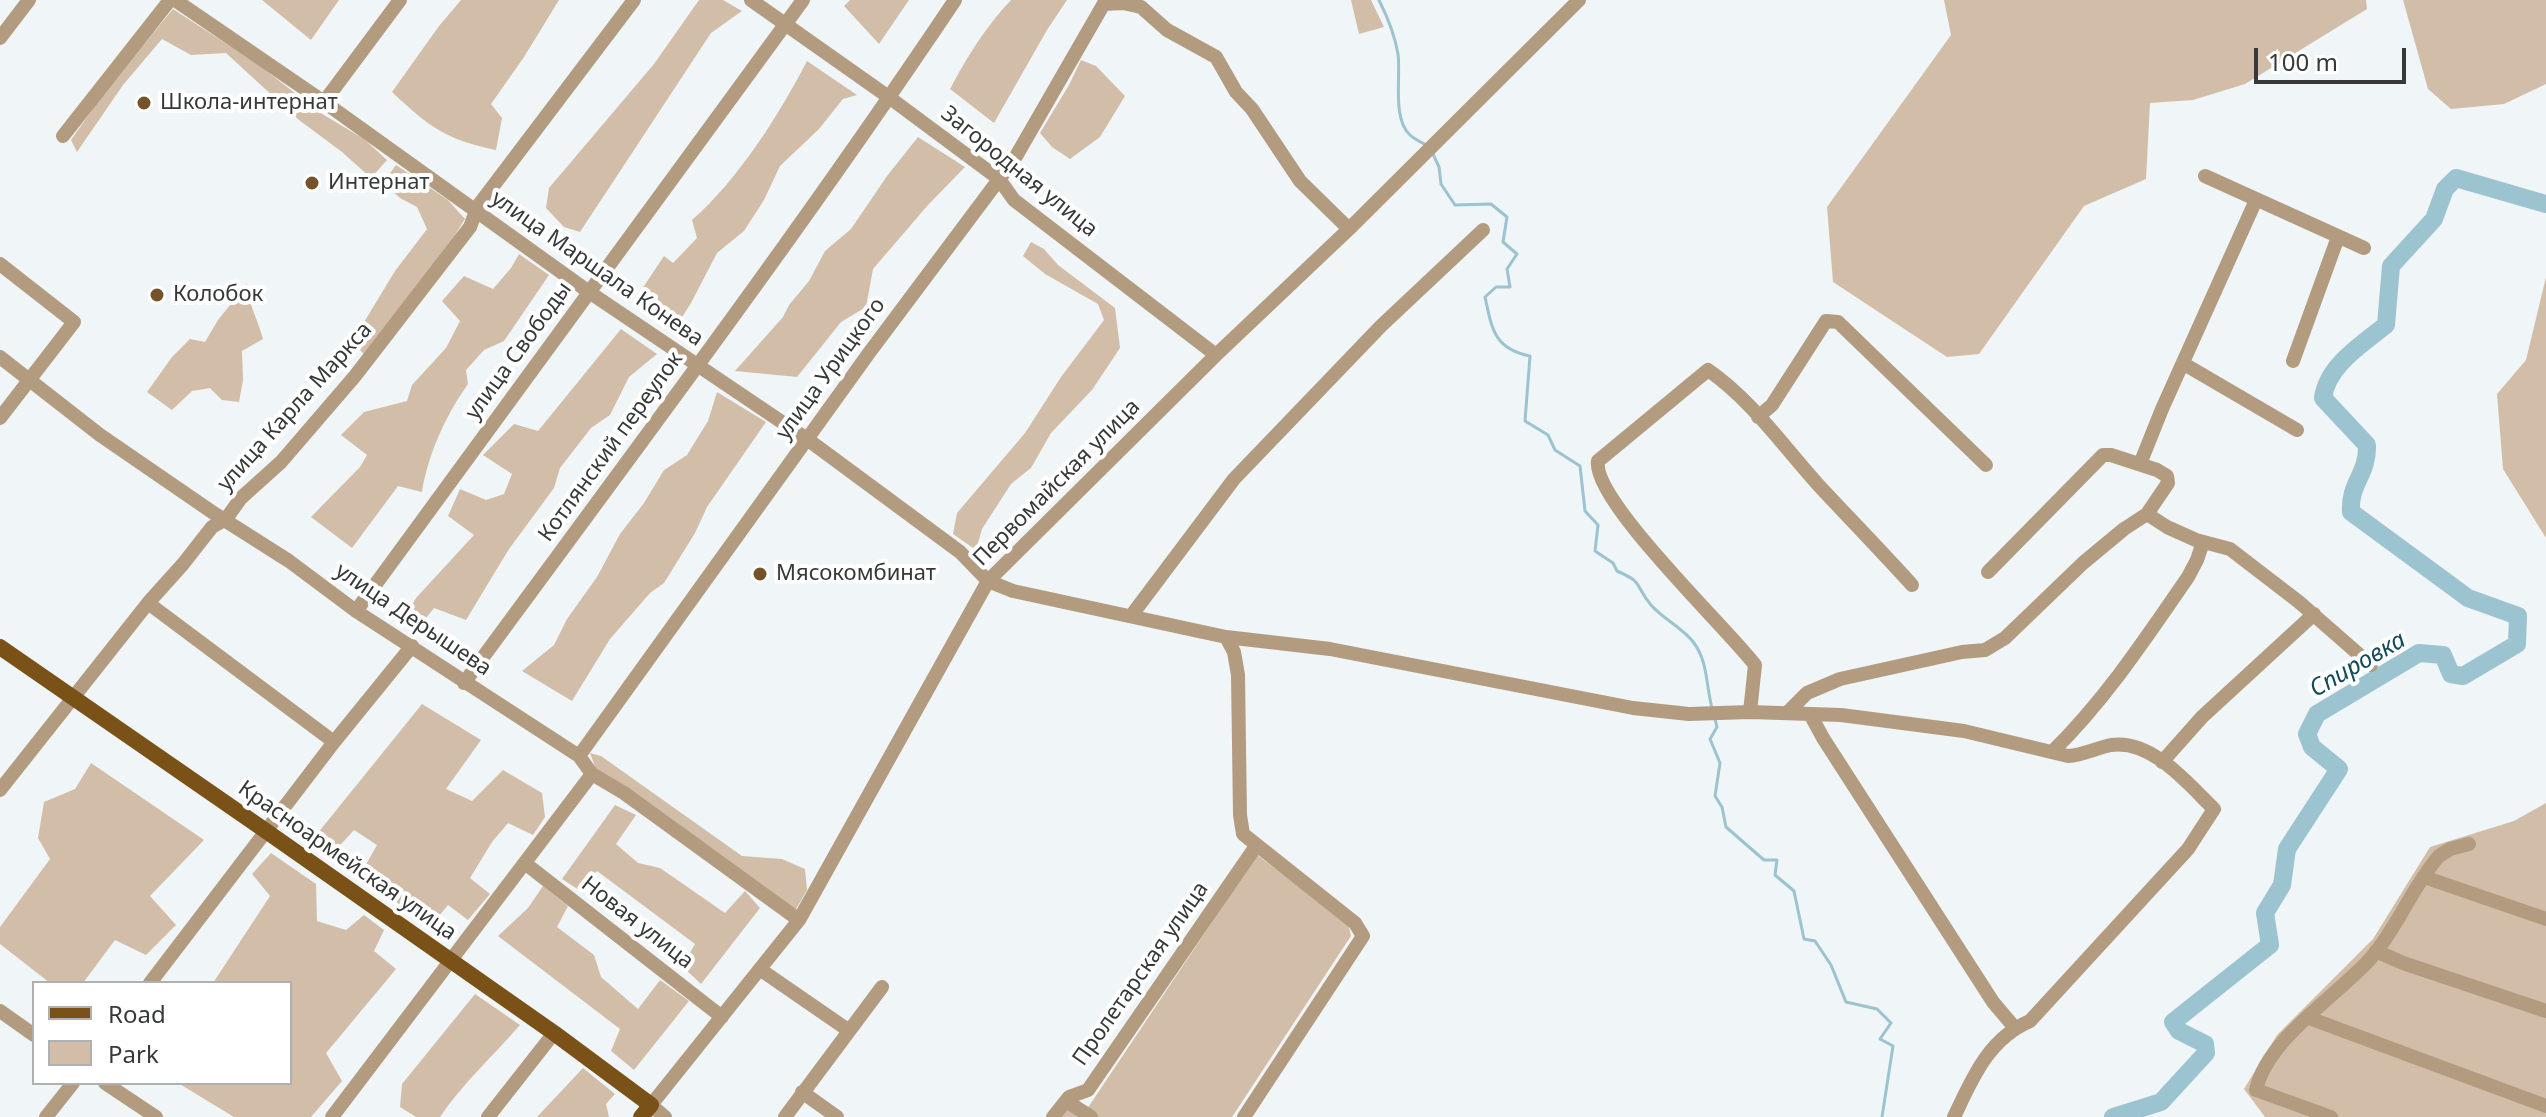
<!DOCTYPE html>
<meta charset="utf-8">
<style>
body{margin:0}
#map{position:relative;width:2546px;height:1117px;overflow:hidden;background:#f0f5f7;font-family:"Noto Sans",sans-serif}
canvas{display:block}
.legend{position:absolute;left:32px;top:981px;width:260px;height:104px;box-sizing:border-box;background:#fff;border:2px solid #afb0b0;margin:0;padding:10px 14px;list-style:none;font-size:24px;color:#373939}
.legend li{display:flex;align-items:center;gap:16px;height:40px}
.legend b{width:40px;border:2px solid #afb0b0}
.scale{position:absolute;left:2254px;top:48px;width:152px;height:36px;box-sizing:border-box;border:4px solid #373939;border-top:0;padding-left:10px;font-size:24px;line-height:28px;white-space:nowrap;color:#373939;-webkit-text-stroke:6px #fff;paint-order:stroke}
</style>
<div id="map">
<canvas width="2546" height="1117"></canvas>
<ul class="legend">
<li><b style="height:10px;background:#7a5117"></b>Road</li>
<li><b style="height:22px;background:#d2bea8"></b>Park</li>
</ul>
<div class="scale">100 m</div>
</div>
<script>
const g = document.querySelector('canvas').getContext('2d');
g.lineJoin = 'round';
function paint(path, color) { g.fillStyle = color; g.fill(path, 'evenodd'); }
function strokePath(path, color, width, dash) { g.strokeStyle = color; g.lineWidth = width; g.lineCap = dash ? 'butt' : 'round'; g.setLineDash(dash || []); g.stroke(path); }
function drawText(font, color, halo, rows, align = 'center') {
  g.font = font + ' "Noto Sans",sans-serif'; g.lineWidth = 8; g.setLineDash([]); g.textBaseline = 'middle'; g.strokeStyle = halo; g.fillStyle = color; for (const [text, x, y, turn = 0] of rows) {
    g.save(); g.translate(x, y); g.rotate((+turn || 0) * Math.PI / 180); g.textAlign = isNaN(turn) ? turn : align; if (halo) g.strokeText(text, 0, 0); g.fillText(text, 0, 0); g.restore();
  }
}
paint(new Path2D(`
 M 262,0 L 339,0 L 311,40 Z
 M 461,0 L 559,0 L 524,57 L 491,104 L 502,118 L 496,150 C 446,140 428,126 392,92 L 439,26 Z
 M 699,0 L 723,0 L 742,11 L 711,33 L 580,232 L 564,227 L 546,208 L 549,188 L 654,64 Z
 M 850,0 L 909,0 L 879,44 L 844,6 Z
 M 1011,0 L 1067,0 L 1047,30 L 994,123 L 950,89 C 967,57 986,26 1011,0 Z
 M 1351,0 L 1371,0 L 1384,27 L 1359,34 Z
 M 1944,0 L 2366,0 L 2367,9 L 2245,84 L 2193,100 L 2150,103 L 2146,179 L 2084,206 L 1979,354 L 1947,357 L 1833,282 L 1827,207 L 1951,35 Z
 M 2403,0 L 2546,0 L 2546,84 L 2504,104 L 2451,109 L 2428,89 Z
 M 173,9 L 259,65 L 319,112 L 364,139 L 387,160 L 371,178 L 342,152 L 299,120 L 226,53 L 191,55 L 162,39 L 123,85 L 77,152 L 71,140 L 106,90 Z
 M 1081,60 L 1096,66 L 1125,96 L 1100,137 L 1070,159 L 1052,147 L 1040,133 L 1069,85 Z
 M 807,61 L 857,95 L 843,99 L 819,129 L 780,166 L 764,200 L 744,231 L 717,253 L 691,303 L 672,333 L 632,304 L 664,256 L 673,263 L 697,238 L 692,220 C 738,180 779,115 807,61 Z
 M 918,137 L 965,167 L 928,205 L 873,269 L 866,307 L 841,322 L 797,377 L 735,371 L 783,317 L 789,305 L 809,281 L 825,251 L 851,229 L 887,176 Z
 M 396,165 L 448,200 L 465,219 C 436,267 398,309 364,354 L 352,342 L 395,271 L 427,229 L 417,207 L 400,198 L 383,183 Z
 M 1031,242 L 1044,249 L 1058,265 L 1115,308 L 1120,348 L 1092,390 L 1051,433 L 1031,468 L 1011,484 L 982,529 L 976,550 L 953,534 L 957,513 L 1025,433 L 1061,377 L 1104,320 L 1098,304 L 1045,274 L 1023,256 Z
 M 519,254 L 549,275 L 504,341 L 484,350 L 466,370 L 468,384 C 446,415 428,454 422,492 L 398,486 L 352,548 L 311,517 L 360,467 L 367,455 L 341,435 L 364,412 L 407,401 L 412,385 L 446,348 L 460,321 L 442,301 L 464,276 L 493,289 L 511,268 Z
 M 2546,277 L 2546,538 L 2503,469 L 2497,394 L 2526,360 Z
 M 247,284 C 248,303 258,320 263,339 L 242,351 L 243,380 L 239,402 L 222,400 L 210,388 L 192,391 L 172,410 L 147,392 L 172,357 L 190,339 L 205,342 L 218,320 Z
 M 621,329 L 657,354 L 629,377 L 610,415 L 591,428 L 560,468 L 554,488 L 509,549 L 466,620 L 434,608 L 418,628 L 403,621 L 416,598 L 474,535 L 448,516 L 460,489 L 486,500 L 504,494 L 512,474 L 483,455 L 514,424 L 538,431 Z
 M 717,392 L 766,422 L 707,507 L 695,533 L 664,583 L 650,593 L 610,639 L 572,701 L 522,671 L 554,645 L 567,619 L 597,577 L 620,534 L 644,503 L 664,470 L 687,455 L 708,421 Z
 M 422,704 L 481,740 L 446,789 L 472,801 L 503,770 L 542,793 L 545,817 L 533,835 L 508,823 L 492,842 L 470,878 L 490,894 L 468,920 L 448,905 L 430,927 L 360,875 L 377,845 L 354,830 L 333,853 L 313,839 Z
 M 590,753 L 601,756 L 742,856 L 782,859 L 805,869 L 807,890 L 795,911 L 651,804 L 596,769 Z
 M 91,763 L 204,840 L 150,896 L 176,925 L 146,955 L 115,940 L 83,983 L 50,983 L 0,944 L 0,927 L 50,859 L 38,838 L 44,802 L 75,789 Z
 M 2546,803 L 2546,1117 L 2265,1117 L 2244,1089 L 2277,1035 L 2373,939 L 2430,847 L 2514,821 Z
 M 615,805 L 636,815 L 616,844 L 638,863 L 660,868 L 725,913 L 745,891 L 760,908 L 701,984 L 682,966 L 695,944 L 597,871 L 579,890 L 562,879 Z
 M 271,853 L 316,884 L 317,921 L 346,930 L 364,915 L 384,930 L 374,951 L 396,969 L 326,1053 L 342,1081 L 311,1117 L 234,1117 L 178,1083 L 290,1083 L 290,983 L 213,983 L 270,896 L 252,874 Z
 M 1257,855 L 1348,923 L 1351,936 L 1232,1117 L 1061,1117 L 1073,1101 L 1087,1109 Z
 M 543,886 L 568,906 L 557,927 L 594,955 L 601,977 L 638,1009 L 660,980 L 689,1001 L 634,1070 L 611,1051 L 620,1029 L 498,936 L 528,908 Z
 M 475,994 L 520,1025 C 493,1056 463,1083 440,1117 L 416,1117 L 400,1107 L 402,1084 Z
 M 583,1068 L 615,1094 L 606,1104 L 609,1117 L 537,1117 Z`), '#d2bea8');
strokePath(new Path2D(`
 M 1379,0 C 1387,16 1395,36 1398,54 C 1401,76 1392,119 1410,135 C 1414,139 1421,142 1426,145
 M 1433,154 L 1439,167 L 1441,184 L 1455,205 L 1491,204 L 1507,217 L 1503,242 L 1517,254 L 1507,269 L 1510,287 L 1496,287 L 1485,297 C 1492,329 1494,349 1530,356 L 1525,421 L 1548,435 L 1555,450 L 1580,466 L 1585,511 L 1598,525 L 1595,551 L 1613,563 L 1617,571 C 1645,583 1634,585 1651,605 C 1663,619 1683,628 1694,643 C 1708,662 1706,686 1712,708
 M 1715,719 L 1717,727 L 1710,739 L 1720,763 L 1715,796 L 1722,807 L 1726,827 L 1764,860 L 1777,860 L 1775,875 L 1794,891 L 1804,939 L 1815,941 L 1831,965 L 1846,1002 L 1877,1009 L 1891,1023 L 1880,1039 L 1893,1046 L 1882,1117`), '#9bc3d0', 3);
strokePath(new Path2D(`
 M 2113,1117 L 2161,1102 L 2206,1053 L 2205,1044 L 2179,1031 L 2173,1022 L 2270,945 L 2265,913 L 2282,885 L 2287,849 L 2339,769 L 2312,747 L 2307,734 L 2317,714 L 2419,653 L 2443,655 L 2451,674 L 2463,676 L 2517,644 L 2518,616 L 2468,598 L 2351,512 C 2349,483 2368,475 2367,445 L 2323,398 C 2327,366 2362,344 2386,325 L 2391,266 L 2434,219 L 2445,189 L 2456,178 L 2546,204`), '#9bc3d0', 18);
strokePath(new Path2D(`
 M 175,0 L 324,102 L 589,292 L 807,439 L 960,552 L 988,581 L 1013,591 L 1226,637 L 1234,652 L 1238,675 L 1240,815 L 1243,834 L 1355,923 L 1363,936 L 1244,1117
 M 751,0 L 890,98 L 999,179 L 1014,200 L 1216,355
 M 1104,4 L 1123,3 L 1141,7 L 1167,30 L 1216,57 L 1236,92 L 1252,109 L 1300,181 L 1349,229
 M 0,38 L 29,0
 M 324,102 L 400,0
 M 63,136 L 170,0
 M 2205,176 L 2364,248
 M 0,264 L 74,322 L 0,418
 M 0,357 L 100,435 L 215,514 L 289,561 L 356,611 L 579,756 L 592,774 L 624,793 L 799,920
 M 2293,361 L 2338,237
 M 2184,364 L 2297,430
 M 1758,417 L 1772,405 L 1826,321 L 1838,322 L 1986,465
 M 2140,464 L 2162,409 L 2256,200
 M 2147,514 L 2167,527 L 2196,540 L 2230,549 L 2299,602 L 2371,665
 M 148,603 L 334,742
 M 356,611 L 803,0
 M 1131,616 L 1234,479 L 1381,326 L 1483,230
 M 1226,637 L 1330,649 L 1633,708 L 1689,714 L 1750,712 L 1841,715 L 1964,731 L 2068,756 C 2083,755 2096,748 2111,745 C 2152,739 2188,784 2214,809 L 2188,849 L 2030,1021 C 1988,1039 1972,1079 1954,1117
 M 464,683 C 630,457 799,233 955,0
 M 1750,712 L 1755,665 C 1727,628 1591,499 1598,461 L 1708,370 C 1753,401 1786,450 1823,490 C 1853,522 1883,553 1912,585
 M 1787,713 L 1807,693 L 1840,679 L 1962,652 L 1985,650 L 2005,638 L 2083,563 L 2124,529 L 2147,514 L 2168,483 L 2167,476 L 2157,470 L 2111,455 L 2103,455 L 1988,572
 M 1810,714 L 1823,738 L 1993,1002 L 2015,1028
 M 2052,752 C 2105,700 2146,638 2188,577 L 2197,560 L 2203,542
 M 579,756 L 869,353 L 1015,158 L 1106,0
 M 2162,762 L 2202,717 L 2314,614
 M 0,790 L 148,603 L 183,564 L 212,527 L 226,519 L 241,498 L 281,462 L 355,376 L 470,227 L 478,206 L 634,0
 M 526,864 L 722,1017
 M 2424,877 L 2546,919
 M 2376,951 L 2403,963 L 2546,1011
 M 761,970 L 848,1030
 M 150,983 L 334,742 L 412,646
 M 0,1011 L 34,1035
 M 2309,1018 L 2546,1106
 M 105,1083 L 156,1117
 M 802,1092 L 837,1117
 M 1066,1101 L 1091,1117
 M 46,1117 L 73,1083
 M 332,1117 L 592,774
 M 488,1117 L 554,1033
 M 665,1117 L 651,1105 L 799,920 L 988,581 L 1216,355 L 1349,229 L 1579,0
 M 785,1117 L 882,987
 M 1053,1117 L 1069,1097 L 1088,1090 L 1256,846
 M 2331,1117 L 2256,1090 C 2267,1039 2336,997 2371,958 C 2398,927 2412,887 2439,856 L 2450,849 L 2469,844`), '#b39b80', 14);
strokePath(new Path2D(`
 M 0,647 L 266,831 L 554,1033 L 651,1105 L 641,1117`), '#7a5117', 16);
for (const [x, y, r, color] of [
 [144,103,8,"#74532a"],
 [312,183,8,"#74532a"],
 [157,295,8,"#74532a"],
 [760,574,8,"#74532a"]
]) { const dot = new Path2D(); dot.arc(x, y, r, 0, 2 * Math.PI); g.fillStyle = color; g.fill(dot); strokePath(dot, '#fff', 3); }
drawText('22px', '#373939', '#fff', [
 ["Школа-интернат",160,103],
 ["Интернат",328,183],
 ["Колобок",173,295],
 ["Мясокомбинат",776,574]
], 'left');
drawText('22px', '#373939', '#fff', [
 ["Загородная улица",1019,172,39],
 ["улица Маршала Конева",597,269,35],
 ["улица Свободы",519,351,-54],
 ["улица Урицкого",831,369,-54],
 ["улица Карла Маркса",295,407,-48],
 ["Котлянский переулок",611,447,-54],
 ["Первомайская улица",1057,483,-45],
 ["улица Дерышева",413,620,34],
 ["Красноармейская улица",347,861,35],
 ["Новая улица",637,923,38],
 ["Пролетарская улица",1141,974,-55]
]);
drawText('italic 24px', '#134a59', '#fff', [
 ["Спировка",2358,665,-30]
]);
</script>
